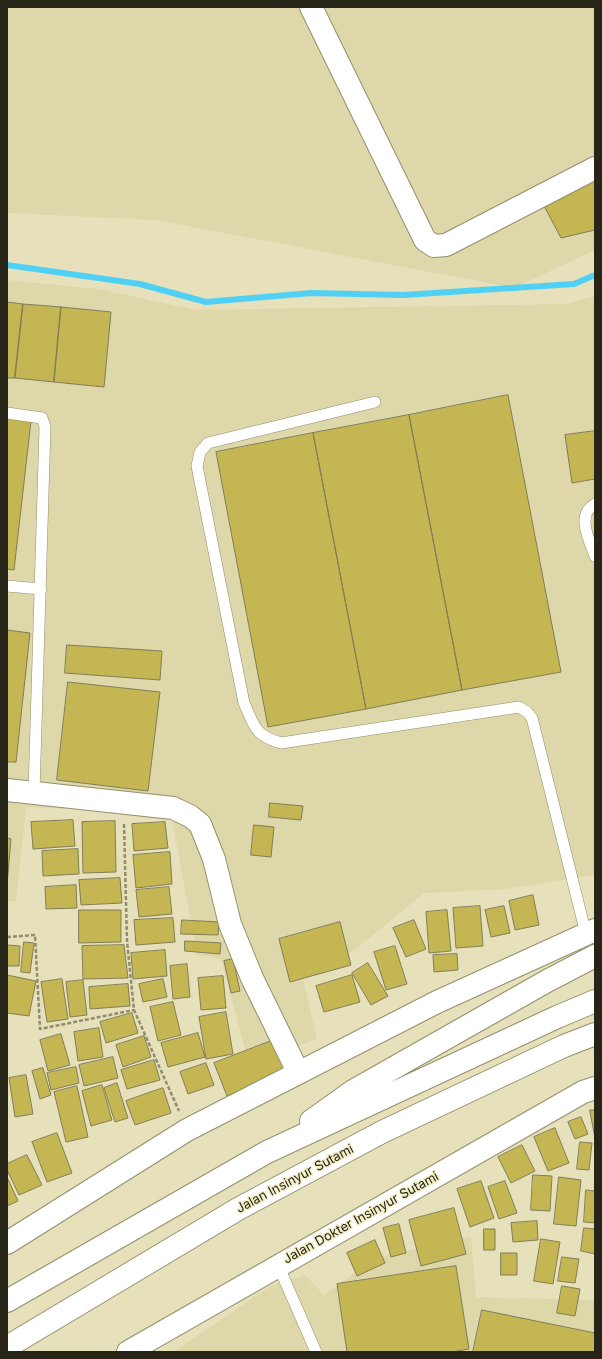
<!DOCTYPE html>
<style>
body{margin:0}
#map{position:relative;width:602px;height:1359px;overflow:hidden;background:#e6e1ba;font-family:Inter,sans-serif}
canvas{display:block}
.frame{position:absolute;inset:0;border:8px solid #272517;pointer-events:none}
</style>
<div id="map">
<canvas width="602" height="1359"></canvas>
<div class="frame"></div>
</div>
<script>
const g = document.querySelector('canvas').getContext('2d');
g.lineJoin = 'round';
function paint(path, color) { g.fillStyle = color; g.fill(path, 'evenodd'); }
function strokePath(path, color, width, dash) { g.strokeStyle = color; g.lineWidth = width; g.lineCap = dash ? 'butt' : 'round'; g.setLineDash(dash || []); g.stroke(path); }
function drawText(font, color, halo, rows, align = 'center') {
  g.font = font + ' Inter,sans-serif'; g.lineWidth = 3; g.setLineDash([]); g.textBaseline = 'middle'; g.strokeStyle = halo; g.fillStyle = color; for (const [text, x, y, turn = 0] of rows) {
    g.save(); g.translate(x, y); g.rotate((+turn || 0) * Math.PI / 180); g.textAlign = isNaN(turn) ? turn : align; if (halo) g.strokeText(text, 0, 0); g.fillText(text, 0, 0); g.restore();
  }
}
paint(new Path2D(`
 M 7,7 L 595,7 L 595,250 L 514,288 L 156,220 L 7,213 Z
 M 7,280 L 98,289 L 197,310 L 567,304 L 595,296 L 595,875 L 506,889 L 424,893 L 356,949 L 303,979 L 317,1039 L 249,1064 L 221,959 L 197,955 L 171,813 L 26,807 L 16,901 L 7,901 Z
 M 471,1236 L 476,1297 L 595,1300 L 595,1352 L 173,1352 L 269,1287 L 305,1275 L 324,1295 L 375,1258 Z`), '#ddd7a9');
strokePath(new Path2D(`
 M 7,265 L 140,284 L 206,302 L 311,293 L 403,295 L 574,284 L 595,275`), '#51d0f6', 6);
const building = new Path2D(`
 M 595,179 L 595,230 L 561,238 L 543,204 Z
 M 7,302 L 23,304 L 15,378 L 7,378 Z
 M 23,304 L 61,307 L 54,382 L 15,378 Z
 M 61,307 L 111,312 L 104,387 L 54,382 Z
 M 508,395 L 561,672 L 462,690 L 409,415 Z
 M 409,415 L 462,690 L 366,709 L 313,433 Z
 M 7,418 L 31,421 L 14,570 L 7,569 Z
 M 595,431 L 595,479 L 572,483 L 565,435 Z
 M 313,433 L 366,709 L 268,727 L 216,452 Z
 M 7,630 L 30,633 L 16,762 L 7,762 Z
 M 67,645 L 162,651 L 160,680 L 65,673 Z
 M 68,682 L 160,692 L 148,791 L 57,780 Z
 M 270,803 L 303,806 L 301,820 L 269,817 Z
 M 73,820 L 75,846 L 33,849 L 31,822 Z
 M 115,821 L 116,872 L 83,873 L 82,822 Z
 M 165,822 L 168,848 L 134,851 L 132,824 Z
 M 254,825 L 274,827 L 271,857 L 251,855 Z
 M 7,838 L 11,839 L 7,885 Z
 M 78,849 L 79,874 L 43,876 L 42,851 Z
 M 170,852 L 172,884 L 136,888 L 133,855 Z
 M 120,878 L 122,903 L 81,905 L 79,880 Z
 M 76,885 L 77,908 L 46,909 L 45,887 Z
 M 169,887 L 172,914 L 139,917 L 136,890 Z
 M 533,895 L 539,925 L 515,930 L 509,901 Z
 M 480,906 L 483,946 L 456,948 L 453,908 Z
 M 504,906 L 510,933 L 491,937 L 485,910 Z
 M 79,910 L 121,910 L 121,942 L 79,943 Z
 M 447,910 L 451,951 L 429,953 L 426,912 Z
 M 173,918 L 175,942 L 136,945 L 134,920 Z
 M 182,920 L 219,922 L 218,935 L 181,934 Z
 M 414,920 L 426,949 L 406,957 L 393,928 Z
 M 340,922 L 351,965 L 290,982 L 279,939 Z
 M 185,941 L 221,943 L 220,954 L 185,951 Z
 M 24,942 L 34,943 L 30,973 L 21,972 Z
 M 7,945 L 20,946 L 19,966 L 7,966 Z
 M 124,945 L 128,978 L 83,979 L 82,946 Z
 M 395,946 L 407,984 L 386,990 L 374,952 Z
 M 165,950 L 167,976 L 133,979 L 131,953 Z
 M 457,954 L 458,970 L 434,972 L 433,955 Z
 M 233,959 L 240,991 L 231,993 L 224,961 Z
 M 368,963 L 388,996 L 371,1005 L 352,973 Z
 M 187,964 L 190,997 L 173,999 L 170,966 Z
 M 7,975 L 36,981 L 29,1016 L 7,1013 Z
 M 352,975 L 360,1002 L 324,1012 L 316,986 Z
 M 223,976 L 226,1008 L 201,1010 L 198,978 Z
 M 62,979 L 68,1019 L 47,1022 L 41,982 Z
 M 163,979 L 167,997 L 143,1002 L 139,984 Z
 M 83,980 L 87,1015 L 70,1017 L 66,982 Z
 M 128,984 L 130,1006 L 90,1009 L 89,987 Z
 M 173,1002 L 181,1035 L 158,1041 L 150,1007 Z
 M 226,1012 L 233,1054 L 206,1059 L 199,1017 Z
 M 132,1013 L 138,1033 L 106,1043 L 100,1022 Z
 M 99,1028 L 103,1057 L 78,1061 L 74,1032 Z
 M 198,1033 L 205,1057 L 168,1067 L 161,1043 Z
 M 61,1034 L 70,1065 L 48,1071 L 40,1040 Z
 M 144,1036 L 151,1057 L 123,1067 L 116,1045 Z
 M 274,1040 L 287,1073 L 227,1096 L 214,1063 Z
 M 113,1057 L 118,1078 L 84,1086 L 79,1065 Z
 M 154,1060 L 160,1080 L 127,1089 L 121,1070 Z
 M 206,1063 L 214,1085 L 188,1094 L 180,1072 Z
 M 76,1067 L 79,1083 L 51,1090 L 47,1073 Z
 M 43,1068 L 51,1095 L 40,1099 L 32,1071 Z
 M 26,1075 L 33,1114 L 15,1117 L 9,1078 Z
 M 117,1083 L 128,1118 L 115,1122 L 104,1088 Z
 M 102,1085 L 112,1120 L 91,1126 L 82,1091 Z
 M 77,1086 L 88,1137 L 66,1142 L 54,1092 Z
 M 163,1088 L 171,1113 L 135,1125 L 126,1101 Z
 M 590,1110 L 595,1110 L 595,1138 Z
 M 581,1117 L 588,1134 L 575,1139 L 568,1122 Z
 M 555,1128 L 569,1163 L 548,1171 L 534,1137 Z
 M 57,1133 L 72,1173 L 47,1182 L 32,1142 Z
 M 580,1142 L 592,1143 L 589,1170 L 577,1169 Z
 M 522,1145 L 535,1171 L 511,1183 L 498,1157 Z
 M 27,1155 L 42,1185 L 19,1195 L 7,1170 L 7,1164 Z
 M 533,1175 L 552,1176 L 550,1211 L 531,1210 Z
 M 7,1177 L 18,1201 L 7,1206 Z
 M 559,1177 L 581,1180 L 576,1226 L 554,1224 Z
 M 481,1181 L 494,1218 L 470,1227 L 457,1189 Z
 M 505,1181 L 517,1213 L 499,1219 L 488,1187 Z
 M 586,1190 L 595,1191 L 595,1223 L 584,1222 Z
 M 454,1208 L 466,1254 L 421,1266 L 409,1220 Z
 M 537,1221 L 538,1240 L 513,1242 L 511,1223 Z
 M 399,1224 L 406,1253 L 391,1257 L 383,1228 Z
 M 584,1228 L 595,1229 L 595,1254 L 581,1251 Z
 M 484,1229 L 495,1229 L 495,1250 L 484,1250 Z
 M 541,1239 L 560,1242 L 553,1284 L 534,1281 Z
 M 375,1240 L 385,1263 L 357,1276 L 347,1253 Z
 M 501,1253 L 517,1253 L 517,1275 L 501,1275 Z
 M 562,1257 L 579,1259 L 575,1283 L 558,1281 Z
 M 456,1266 L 469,1349 L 452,1352 L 347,1352 L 337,1284 Z
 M 562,1286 L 580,1289 L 575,1316 L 557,1313 Z
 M 482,1310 L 595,1333 L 595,1352 L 473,1352 Z`);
paint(building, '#c4b652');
strokePath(building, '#817d59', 1);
const service = new Path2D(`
 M 375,402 L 208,443 L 200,452 L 197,466 L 244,703 C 255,727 254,735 281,743 L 519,707 L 527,712 L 532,718 L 586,934
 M 7,413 L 42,418 L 45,427 L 34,792
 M 595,504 C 575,515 590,541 595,556
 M 7,586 L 41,589
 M 278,1265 L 316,1352`);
const minor = new Path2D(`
 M 311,7 L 425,240 L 434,246 L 446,245 L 595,168
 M 7,790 L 173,808 L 190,816 L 200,824 L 214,859 L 230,924 L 252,978 L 298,1072`);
const tertiary = new Path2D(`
 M 7,1243 L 187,1130 L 437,1002 L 595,930
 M 128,1352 L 583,1092 L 595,1088`);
const motorway = new Path2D(`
 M 311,1121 L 353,1091 L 547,981 L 595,956
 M 7,1301 L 267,1152 L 557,1017 L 595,1001
 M 7,1347 L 238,1209 L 382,1132 L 564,1046 L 595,1034`);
strokePath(service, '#948f6b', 12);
strokePath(minor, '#948f6b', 24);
strokePath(tertiary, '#948f6b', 24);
strokePath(motorway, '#948f6b', 24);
strokePath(new Path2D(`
 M 124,824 L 127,941 L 134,1010 L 179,1111
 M 7,937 L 35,935 L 40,1029 L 134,1010`), '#8f8c70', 2.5, [4, 2]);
strokePath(service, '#fff', 11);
strokePath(minor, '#fff', 22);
strokePath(tertiary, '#fff', 22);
strokePath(motorway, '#fff', 22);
drawText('13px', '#272517', '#f3eec7', [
 ["Jalan Insinyur Sutami",295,1179,-28],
 ["Jalan Dokter Insinyur Sutami",361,1218,-29]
]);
</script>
